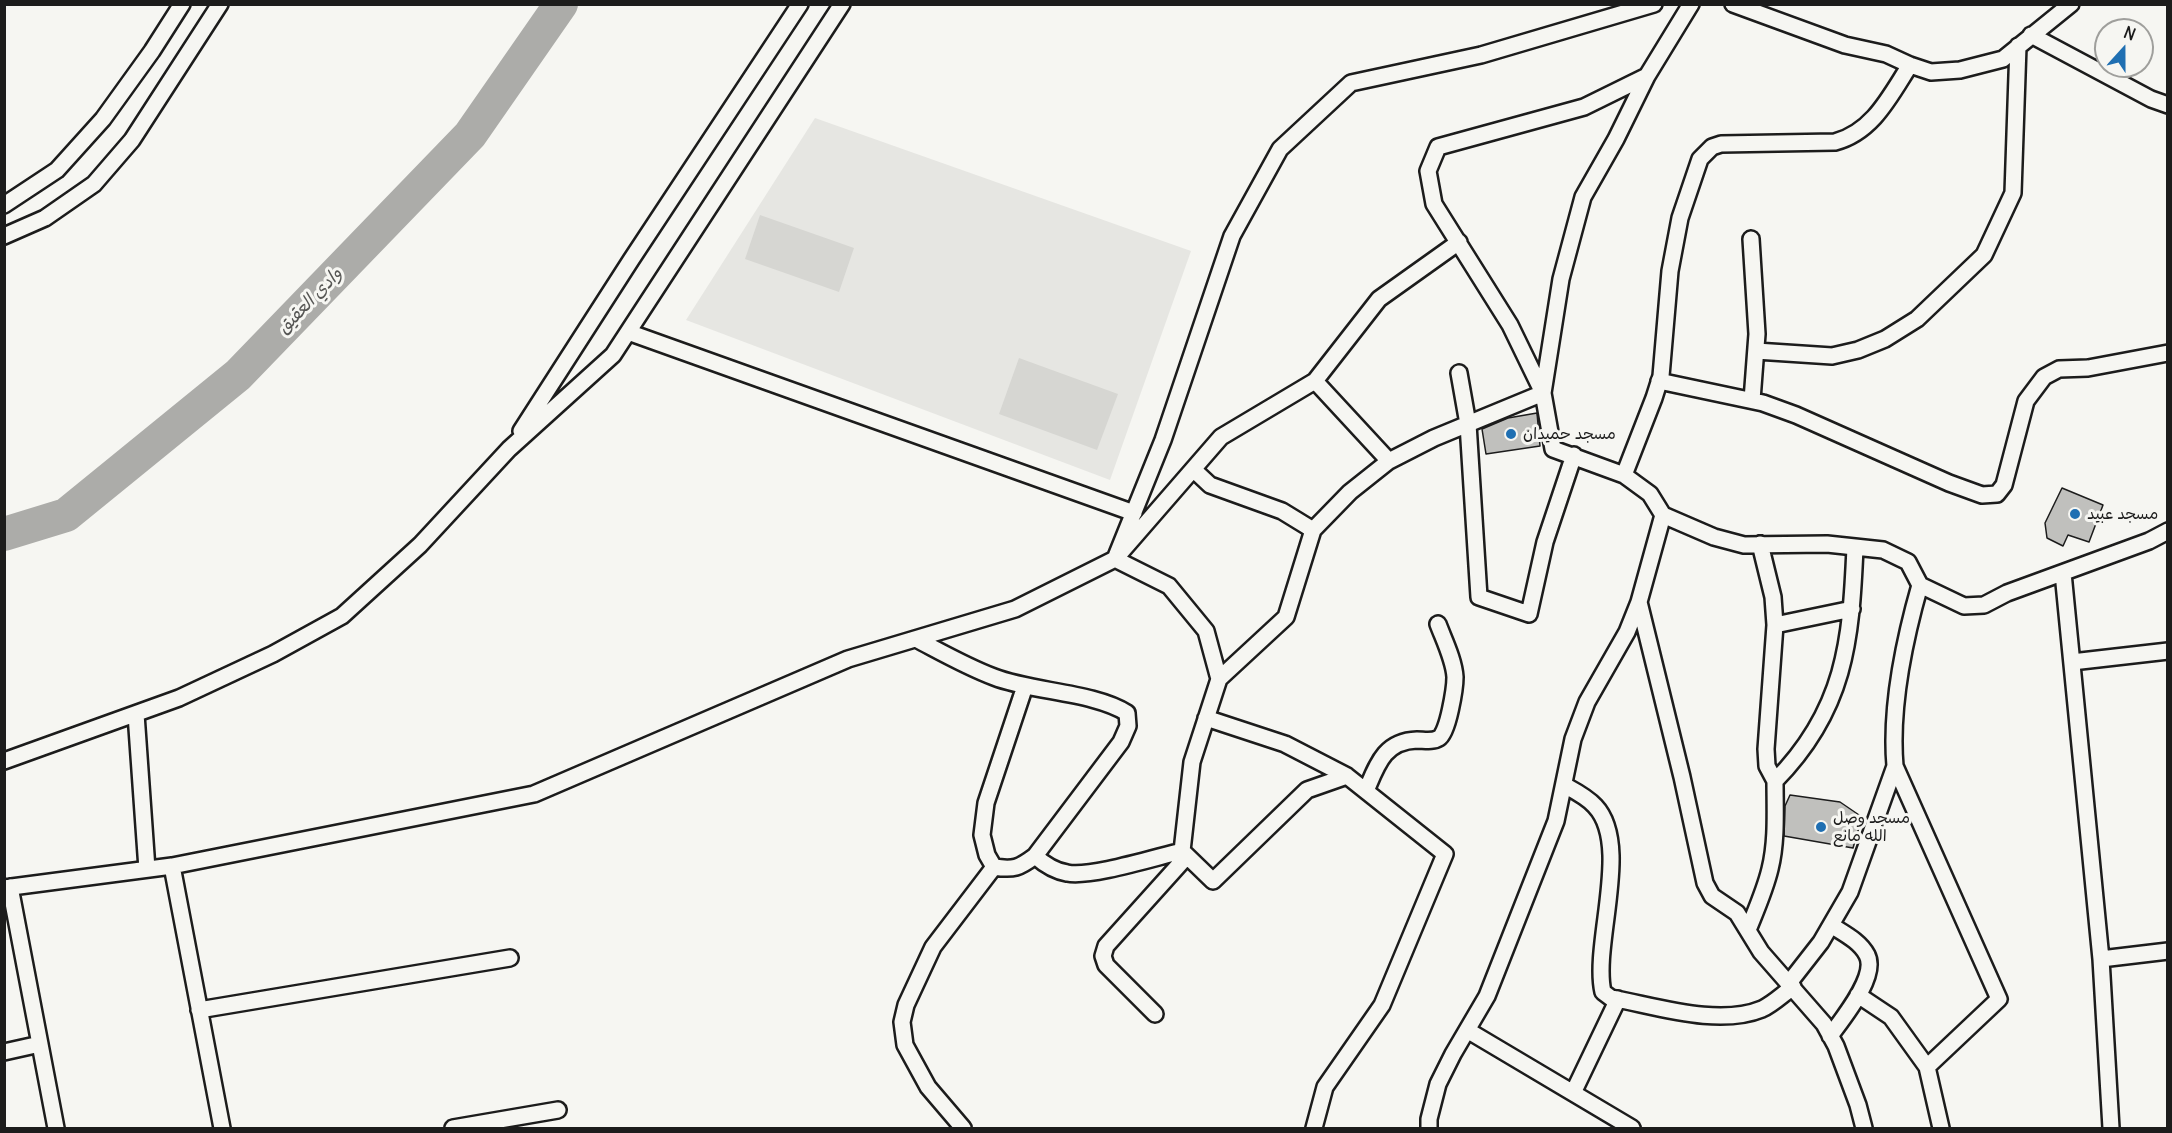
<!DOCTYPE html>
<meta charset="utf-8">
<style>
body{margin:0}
#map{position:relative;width:2172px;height:1133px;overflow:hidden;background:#f6f6f2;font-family:Delius,sans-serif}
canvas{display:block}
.frame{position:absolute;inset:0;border:6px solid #1c1c1c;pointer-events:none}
.north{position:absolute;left:2094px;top:18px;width:60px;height:60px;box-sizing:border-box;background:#f6f6f2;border:2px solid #9f9f9c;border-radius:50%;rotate:21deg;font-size:16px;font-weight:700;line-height:24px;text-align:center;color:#1c1c1c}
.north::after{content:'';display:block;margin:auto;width:21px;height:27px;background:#1f6fb2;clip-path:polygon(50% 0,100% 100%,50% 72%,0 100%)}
</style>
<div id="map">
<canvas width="2172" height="1133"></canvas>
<div class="frame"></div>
<div class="north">N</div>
</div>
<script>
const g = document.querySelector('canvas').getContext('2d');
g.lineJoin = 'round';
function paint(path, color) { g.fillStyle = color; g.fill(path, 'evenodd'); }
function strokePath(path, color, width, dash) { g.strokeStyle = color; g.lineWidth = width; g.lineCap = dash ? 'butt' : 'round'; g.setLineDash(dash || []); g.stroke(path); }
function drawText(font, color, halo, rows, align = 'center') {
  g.font = font + ' Delius,"Playpen Sans Arabic",sans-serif'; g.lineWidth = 6; g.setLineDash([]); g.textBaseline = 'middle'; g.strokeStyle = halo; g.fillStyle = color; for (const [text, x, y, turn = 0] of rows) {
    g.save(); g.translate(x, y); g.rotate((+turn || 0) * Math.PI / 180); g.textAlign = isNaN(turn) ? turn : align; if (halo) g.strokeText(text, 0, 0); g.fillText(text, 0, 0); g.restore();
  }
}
paint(new Path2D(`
 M 815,118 L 1191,251 L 1110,480 L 686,320 Z`), '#e6e6e2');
paint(new Path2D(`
 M 760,215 L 854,248 L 839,292 L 745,259 Z
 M 1019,358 L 1118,394 L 1097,450 L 999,414 Z`), '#d6d6d2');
strokePath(new Path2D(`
 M 4,534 L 66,515 L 238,375 L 470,135 L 561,4`), '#acaca9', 34);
const building = new Path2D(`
 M 1537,413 L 1540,446 L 1486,454 L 1482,429 L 1508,418 Z
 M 2062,488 L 2103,505 L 2089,542 L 2068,535 L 2063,546 L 2047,538 L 2045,523 Z
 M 1790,795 L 1840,802 L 1862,817 L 1853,848 L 1784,836 L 1785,806 Z`);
paint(building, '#c0c0bd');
strokePath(building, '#1c1c1c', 1.5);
const minor = new Path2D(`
 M 1733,4 L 1845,45 L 1886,54 L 1910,65 L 1931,72 L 1960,70 L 2003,59 L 2071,4
 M 2031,35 L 2151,99 L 2168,105
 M 1647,76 L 1584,107 L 1438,147 L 1428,171 L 1434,204 L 1510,325 L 1543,393 L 1553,449 L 1624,475 L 1650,494 L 1663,515 L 1714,537 L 1744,545 L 1827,544 L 1883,550 L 1908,562 L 1920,585 C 1904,641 1890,708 1895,766 L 1999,999 L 1927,1067 L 1941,1128
 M 4,205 L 57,170 L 103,119 L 152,51 L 182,4
 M 4,236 L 45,218 L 94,184 L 132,140 L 220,4
 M 1751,239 L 1757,334 L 1752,400
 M 628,332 L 1134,513
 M 1756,351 L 1832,356 L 1858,350 L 1885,339 L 1917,319 L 1984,255 L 2013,193 L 2018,46
 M 1459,373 L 1468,424 L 1479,597 L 1529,614 L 1545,542 L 1574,455
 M 1315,381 L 1389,461
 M 1659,381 L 1763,403 L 1796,415 L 1949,483 L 1982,495 L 1997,494 L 2004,485 L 2026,401 L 2044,377 L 2059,369 L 2088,368 L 2168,353
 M 521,431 L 631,260 L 800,4
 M 1194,470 L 1210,485 L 1282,511 L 1313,530
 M 1624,475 L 1654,398 L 1661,376 L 1670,271 L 1680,218 L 1700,159 L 1712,147 L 1721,144 L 1835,142 C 1873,132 1890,96 1910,65
 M 1760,544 L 1773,597 L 1775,625 L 1766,749 L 1767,766 L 1775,781
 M 2063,573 L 2101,959 L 2111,1128
 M 1920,585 L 1964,606 L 1984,605 L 2007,593 L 2149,541 L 2168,531
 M 1639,602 L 1682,777 L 1705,883 L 1712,896 L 1737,913 L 1761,952 L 1824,1024 L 1836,1046 L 1858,1105 L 1864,1128
 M 1775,625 L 1852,609
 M 916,639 C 941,652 967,667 994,677 C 1032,692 1094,692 1127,713 L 1128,726 L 1121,742 L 1035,856 C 1019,868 1014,870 994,867
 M 2072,662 L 2168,651
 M 1219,679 L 1286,617 L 1313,530 L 1350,492 L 1389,461 L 1434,438 L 1543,393 L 1561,279 L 1583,197 L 1616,139 L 1647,76 L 1691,4
 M 136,714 L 147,869
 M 1206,718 L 1285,744 L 1347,776 L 1445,854 L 1382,1005 L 1325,1087 L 1314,1128
 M 4,761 L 179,698 L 273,654 L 342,616 L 420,545 L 509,449 L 613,355 L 842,4
 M 1347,776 L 1307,790 L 1213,881 L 1182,851 L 1192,762 L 1219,679 L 1206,631 L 1169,586 L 1115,559 L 1221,437 L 1315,381 L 1379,299 L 1459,242
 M 1564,785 C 1575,791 1587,797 1595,806 C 1632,845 1592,944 1603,992 L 1611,998 C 1656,1006 1718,1027 1762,1009 C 1773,1004 1783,994 1793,987
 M 1366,791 C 1377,765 1384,741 1417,740 C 1424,740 1433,742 1439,738 C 1448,733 1455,688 1455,677 C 1454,660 1444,640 1438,624
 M 1035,856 C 1044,864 1054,871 1067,873 C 1090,878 1156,857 1182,851
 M 172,866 L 222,1128
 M 994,867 L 987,855 L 982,835 L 986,803 L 1025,686
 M 10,887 L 56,1128
 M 4,888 L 172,866 L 534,794 L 848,659 L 1015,609 L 1115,559 L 1163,440 L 1232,236 L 1280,149 L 1351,83 L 1481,55 L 1654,4
 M 1748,930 C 1756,910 1765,890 1770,869 C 1777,841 1775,810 1775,781 C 1845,710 1851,642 1855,547
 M 2101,959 L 2168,951
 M 1789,983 L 1821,942 L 1850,892 L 1895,766
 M 1858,995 L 1891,1017 L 1927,1067
 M 199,1010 L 510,958
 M 1155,1014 L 1106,965 L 1103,956 L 1106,946 L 1187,856
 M 1467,1030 L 1632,1128
 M 1830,1036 C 1843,1018 1878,976 1867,955 C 1860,941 1843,933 1831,925
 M 4,1052 L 40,1044
 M 1573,1093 L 1618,999
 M 453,1128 L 558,1110
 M 963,1128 L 928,1087 L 905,1045 L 902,1022 L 906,1005 L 933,947 L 994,867
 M 1429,1128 L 1429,1119 L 1438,1084 L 1453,1054 L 1487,996 L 1556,821 L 1573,739 L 1587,702 L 1627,632 L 1639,602 L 1663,515`);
strokePath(minor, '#1c1c1c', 20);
strokePath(minor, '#f6f6f2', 15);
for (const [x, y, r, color] of [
 [1511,434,6,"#1f6fb2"],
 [2075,514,6,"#1f6fb2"],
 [1821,827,6,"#1f6fb2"]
]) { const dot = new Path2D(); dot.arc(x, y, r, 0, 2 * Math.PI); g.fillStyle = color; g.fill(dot); strokePath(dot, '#f6f6f2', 2); }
drawText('16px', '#1c1c1c', '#f6f6f2', [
 ["مسجد حميدان",1523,434],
 ["مسجد عبيد",2087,514],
 ["مسجد وصل",1833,818],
 ["الله مانع",1833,836]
], 'left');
drawText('italic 18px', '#565654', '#f6f6f2', [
 ["وادي العقيق",310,301,-46]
]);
</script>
